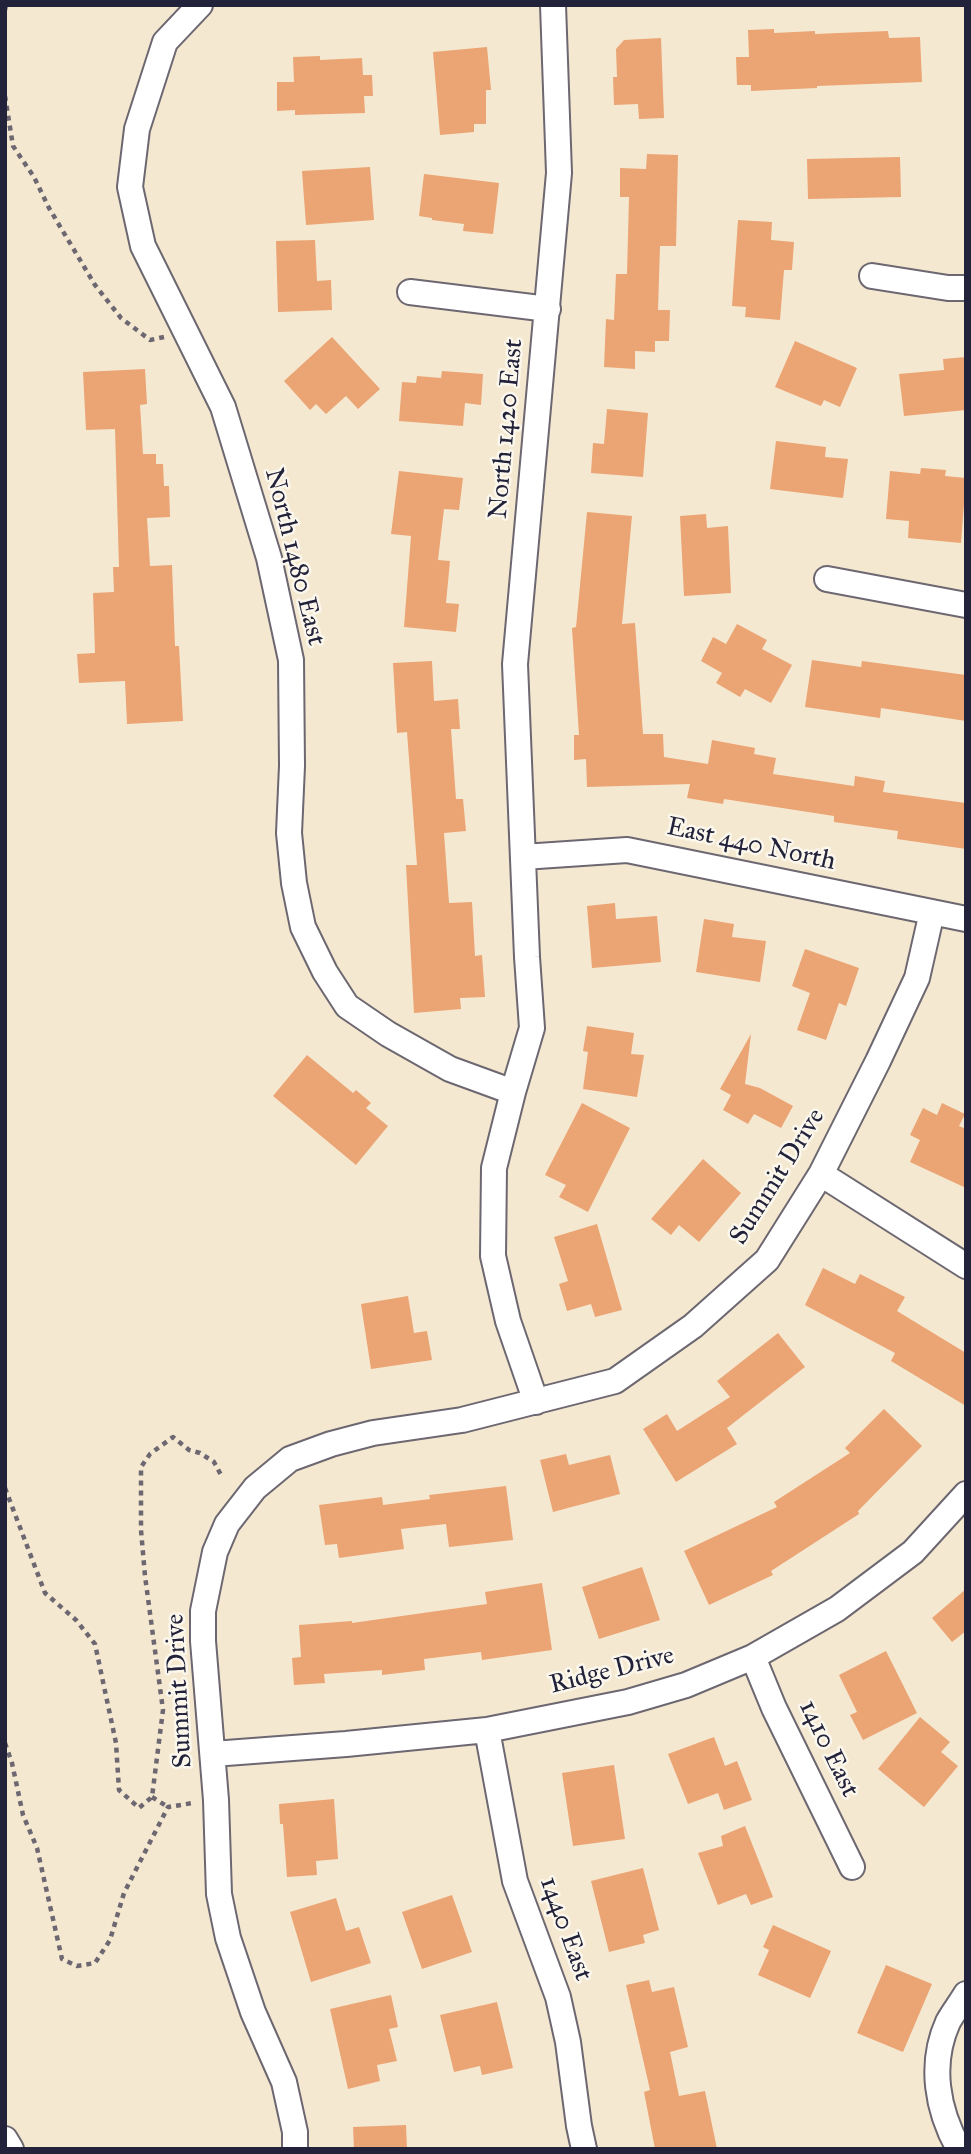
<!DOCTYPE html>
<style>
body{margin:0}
#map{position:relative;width:971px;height:2154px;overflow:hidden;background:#f5e8d1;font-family:"IM FELL Great Primer",serif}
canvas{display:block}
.frame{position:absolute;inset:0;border:7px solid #22223b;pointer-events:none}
</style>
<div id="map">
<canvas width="971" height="2154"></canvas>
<div class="frame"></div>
</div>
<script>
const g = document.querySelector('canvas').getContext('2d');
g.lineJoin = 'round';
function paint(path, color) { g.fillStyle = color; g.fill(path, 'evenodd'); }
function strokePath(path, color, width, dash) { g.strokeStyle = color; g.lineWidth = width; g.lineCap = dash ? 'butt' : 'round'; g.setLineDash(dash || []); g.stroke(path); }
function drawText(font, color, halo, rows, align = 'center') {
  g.font = font + ' "IM FELL Great Primer",serif'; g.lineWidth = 5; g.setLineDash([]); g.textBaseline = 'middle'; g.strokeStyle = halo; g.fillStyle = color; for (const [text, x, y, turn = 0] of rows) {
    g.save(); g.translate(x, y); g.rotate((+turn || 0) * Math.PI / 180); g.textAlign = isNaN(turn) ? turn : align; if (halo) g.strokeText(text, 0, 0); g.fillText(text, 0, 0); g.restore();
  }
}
paint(new Path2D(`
 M 774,29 L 774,33 L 815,31 L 815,34 L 888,31 L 889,38 L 920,37 L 922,82 L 817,86 L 817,88 L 751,91 L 751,85 L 737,85 L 736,57 L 749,57 L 748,30 Z
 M 661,38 L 664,118 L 639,119 L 638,104 L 614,105 L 613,77 L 617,77 L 616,49 L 624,40 Z
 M 487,47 L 491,90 L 486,90 L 486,124 L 474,124 L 474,132 L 440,135 L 433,52 Z
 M 320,56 L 320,60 L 362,58 L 363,75 L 372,75 L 373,96 L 364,96 L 365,113 L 295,115 L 295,110 L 277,111 L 277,82 L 294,82 L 293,57 Z
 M 647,154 L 678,155 L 676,246 L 660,246 L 658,310 L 670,310 L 669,341 L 655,341 L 655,352 L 635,351 L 635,369 L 604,367 L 606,319 L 614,320 L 616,274 L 627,274 L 629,197 L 620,197 L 620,168 L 646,169 Z
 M 900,157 L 901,197 L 808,199 L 807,159 Z
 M 370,167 L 374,220 L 306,225 L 302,171 Z
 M 424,174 L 499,183 L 493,234 L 463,231 L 464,224 L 432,220 L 432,218 L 419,216 Z
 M 738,220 L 772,222 L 771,240 L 794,242 L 792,270 L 784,270 L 780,320 L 745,317 L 746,307 L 732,306 Z
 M 315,240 L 317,281 L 331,280 L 332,310 L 278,312 L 276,241 Z
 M 332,337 L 380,389 L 358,409 L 346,396 L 326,414 L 316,404 L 310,410 L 284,381 Z
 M 795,341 L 857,368 L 840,407 L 824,400 L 821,406 L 775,387 Z
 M 966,357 L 966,410 L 904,416 L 899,374 L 944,370 L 943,359 Z
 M 145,369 L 147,404 L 140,405 L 143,454 L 156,454 L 156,464 L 163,464 L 164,486 L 169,486 L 170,517 L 147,518 L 150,566 L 172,565 L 175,646 L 179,646 L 183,721 L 127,724 L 125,681 L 79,683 L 77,654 L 95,653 L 93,593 L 114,592 L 113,567 L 119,567 L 115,429 L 86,430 L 83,372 Z
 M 442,371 L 483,374 L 481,405 L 465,403 L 463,426 L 399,421 L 402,382 L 416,383 L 417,376 L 441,378 Z
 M 607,409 L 648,413 L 643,477 L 591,473 L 593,443 L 604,444 Z
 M 776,441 L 826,447 L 825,457 L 848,459 L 843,498 L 770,489 Z
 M 921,468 L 946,470 L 945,476 L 966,478 L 961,543 L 908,538 L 909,521 L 886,519 L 890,471 L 920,474 Z
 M 399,471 L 463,478 L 459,510 L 444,509 L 438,560 L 450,561 L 446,603 L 459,604 L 456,632 L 404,627 L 411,536 L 391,534 Z
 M 587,512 L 632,516 L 622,624 L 635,623 L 643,734 L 663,734 L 664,757 L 708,764 L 712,740 L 755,748 L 754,754 L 776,758 L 773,774 L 854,786 L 855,776 L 885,781 L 883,792 L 966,803 L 966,849 L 897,839 L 898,831 L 834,822 L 834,816 L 724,799 L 723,804 L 687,798 L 690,784 L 587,787 L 586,759 L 574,760 L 574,735 L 579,735 L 572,628 L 576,627 Z
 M 706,514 L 707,528 L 728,526 L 731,593 L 684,596 L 680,516 Z
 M 737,624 L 767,640 L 762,649 L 792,665 L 771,703 L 745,689 L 740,697 L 716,683 L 722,673 L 701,661 L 713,637 L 726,644 Z
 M 812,660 L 861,667 L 862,661 L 966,675 L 966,721 L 881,708 L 880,718 L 805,707 Z
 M 432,661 L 434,701 L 458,699 L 460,729 L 451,729 L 456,799 L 463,799 L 466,831 L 444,833 L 449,903 L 472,902 L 475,956 L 482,955 L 485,997 L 460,998 L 461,1009 L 414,1013 L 406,865 L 417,865 L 407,732 L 397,733 L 393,663 Z
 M 615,903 L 616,919 L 657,916 L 661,962 L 592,968 L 587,906 Z
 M 704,919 L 734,924 L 732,937 L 766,941 L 760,982 L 696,972 Z
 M 805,949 L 859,968 L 846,1006 L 839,1003 L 826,1040 L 797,1030 L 810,993 L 792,986 Z
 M 587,1026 L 634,1033 L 631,1054 L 644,1055 L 637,1097 L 583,1089 L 588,1052 L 583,1051 Z
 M 751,1034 L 745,1084 L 760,1088 L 793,1106 L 781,1128 L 754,1114 L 748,1124 L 723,1110 L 731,1095 L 720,1089 Z
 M 307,1055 L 353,1093 L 356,1090 L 371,1103 L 366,1108 L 388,1126 L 356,1165 L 273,1096 Z
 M 582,1103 L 630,1128 L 588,1212 L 559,1197 L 566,1185 L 545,1175 Z
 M 942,1103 L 965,1114 L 959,1126 L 966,1129 L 966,1188 L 910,1162 L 920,1140 L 910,1135 L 923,1108 L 937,1115 Z
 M 703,1159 L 741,1193 L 699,1242 L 679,1225 L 671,1235 L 651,1219 Z
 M 597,1224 L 622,1310 L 595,1317 L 591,1304 L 567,1311 L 559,1284 L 568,1281 L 554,1237 Z
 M 823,1268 L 855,1284 L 860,1274 L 905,1297 L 897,1311 L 966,1353 L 966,1406 L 891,1361 L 895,1353 L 805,1305 Z
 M 408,1296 L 414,1333 L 427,1331 L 432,1360 L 371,1369 L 361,1304 Z
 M 778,1333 L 805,1367 L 727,1428 L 737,1444 L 676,1482 L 643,1429 L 667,1414 L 677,1431 L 730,1397 L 717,1381 Z
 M 884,1409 L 922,1446 L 858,1511 L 859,1514 L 771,1571 L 773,1575 L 709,1605 L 684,1551 L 777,1507 L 774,1502 L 850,1453 L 845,1448 Z
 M 566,1454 L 569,1465 L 610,1455 L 620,1494 L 553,1512 L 540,1460 Z
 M 506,1486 L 513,1540 L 449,1547 L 446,1524 L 401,1529 L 404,1549 L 339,1558 L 337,1544 L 325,1545 L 319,1505 L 382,1497 L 383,1505 L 430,1499 L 429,1495 Z
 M 642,1567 L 660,1620 L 599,1639 L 582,1587 Z
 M 542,1583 L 552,1650 L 482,1660 L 481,1652 L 424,1659 L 425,1670 L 382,1675 L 382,1670 L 324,1674 L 325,1683 L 294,1685 L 292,1658 L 301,1657 L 299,1625 L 352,1621 L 352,1623 L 487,1604 L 485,1592 Z
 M 966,1589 L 966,1631 L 952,1642 L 932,1618 Z
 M 886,1651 L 917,1713 L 863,1740 L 850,1715 L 857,1712 L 839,1675 Z
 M 920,1717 L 950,1742 L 941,1752 L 958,1766 L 924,1807 L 878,1769 Z
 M 714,1737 L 725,1766 L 737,1761 L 752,1800 L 724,1810 L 718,1793 L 688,1804 L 668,1754 Z
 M 614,1765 L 625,1839 L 573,1846 L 562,1773 Z
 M 334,1799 L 338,1859 L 316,1861 L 317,1875 L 287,1877 L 283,1824 L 280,1824 L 279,1804 Z
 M 745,1826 L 773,1897 L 751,1905 L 746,1894 L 718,1905 L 698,1853 L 723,1846 L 721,1836 Z
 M 643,1868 L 659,1930 L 643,1935 L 645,1943 L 609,1952 L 591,1881 Z
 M 452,1895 L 472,1952 L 422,1969 L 402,1912 Z
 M 336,1898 L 346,1931 L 359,1927 L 371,1963 L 311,1982 L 290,1912 Z
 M 773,1925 L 831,1951 L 810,1998 L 758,1975 L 769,1950 L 763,1947 Z
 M 886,1965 L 932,1984 L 903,2052 L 857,2033 Z
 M 649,1980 L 652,1992 L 674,1987 L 688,2047 L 670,2052 L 679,2096 L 705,2091 L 717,2149 L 655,2149 L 644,2092 L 650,2090 L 626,1985 Z
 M 391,1995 L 398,2027 L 389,2029 L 397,2061 L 377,2065 L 380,2081 L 348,2089 L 330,2009 Z
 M 497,2002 L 513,2068 L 482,2075 L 480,2066 L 454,2072 L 440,2015 Z
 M 406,2125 L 407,2149 L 354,2149 L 353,2127 Z`), '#eba473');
const minor = new Path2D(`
 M 200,5 L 165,42 L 137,129 L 130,187 L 143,246 L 223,407 L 269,558 L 291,660 L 292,766 L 289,833 L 294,883 L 303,927 L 325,972 L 347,1006 L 388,1034 L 450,1069 L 513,1092
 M 872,276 L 948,288 L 966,288
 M 410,292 L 548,309
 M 827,579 L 966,605
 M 523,857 L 627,850 L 966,919
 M 821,1174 L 966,1266
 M 536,1402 L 508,1321 L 493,1256 L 494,1168 L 513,1092 L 532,1028 L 527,957 L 515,664 L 559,173 L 553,5
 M 753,1657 L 774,1708 L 852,1867
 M 487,1730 L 515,1881 L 558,1997 L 568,2042 L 579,2126 L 584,2149
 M 213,1754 L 346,1744 L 487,1730 L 628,1702 L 686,1685 L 753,1657 L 837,1609 L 913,1552 L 966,1494
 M 5,2139 L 11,2149
 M 295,2149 L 295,2132 L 284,2082 L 253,2012 L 228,1938 L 219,1894 L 216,1800 L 203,1641 L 203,1611 L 215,1552 L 227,1524 L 255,1488 L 290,1459 L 331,1444 L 373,1433 L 462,1420 L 615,1381 L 693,1326 L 767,1260 L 821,1174 L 878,1061 L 917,978 L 932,912
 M 959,2149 C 937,2110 929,2064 948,2022 C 953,2013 960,2004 966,1994`);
strokePath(minor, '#6c6770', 28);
strokePath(new Path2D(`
 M 5,10 L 6,5
 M 5,96 L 13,146 L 34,177 L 49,208 L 95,285 L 121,318 L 150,340 L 164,337
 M 5,1488 L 45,1593 L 76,1620 L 95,1644 L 116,1743 L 119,1790 L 139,1808 L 152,1797 L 163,1710 L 145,1576 L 141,1530 L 141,1467 L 150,1454 L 173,1437 L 189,1450 L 200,1453 L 214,1462 L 221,1475
 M 5,1743 L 12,1763 L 23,1815 L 37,1848 L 62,1959 L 77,1966 L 95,1963 L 110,1940 L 124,1893 L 168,1807 L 193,1803
 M 152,1797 L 168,1807`), '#6c6770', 4.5, [5, 5]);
strokePath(minor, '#fff', 24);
drawText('26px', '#22223b', '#fbf7ec', [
 ["North 1420 East",507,429,-85],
 ["North 1480 East",294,557,76],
 ["East 440 North",751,845,12],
 ["Summit Drive",778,1177,-58],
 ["Ridge Drive",612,1671,-14],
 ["Summit Drive",180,1691,-93],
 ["1410 East",828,1749,64],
 ["1440 East",565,1929,70]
]);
</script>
